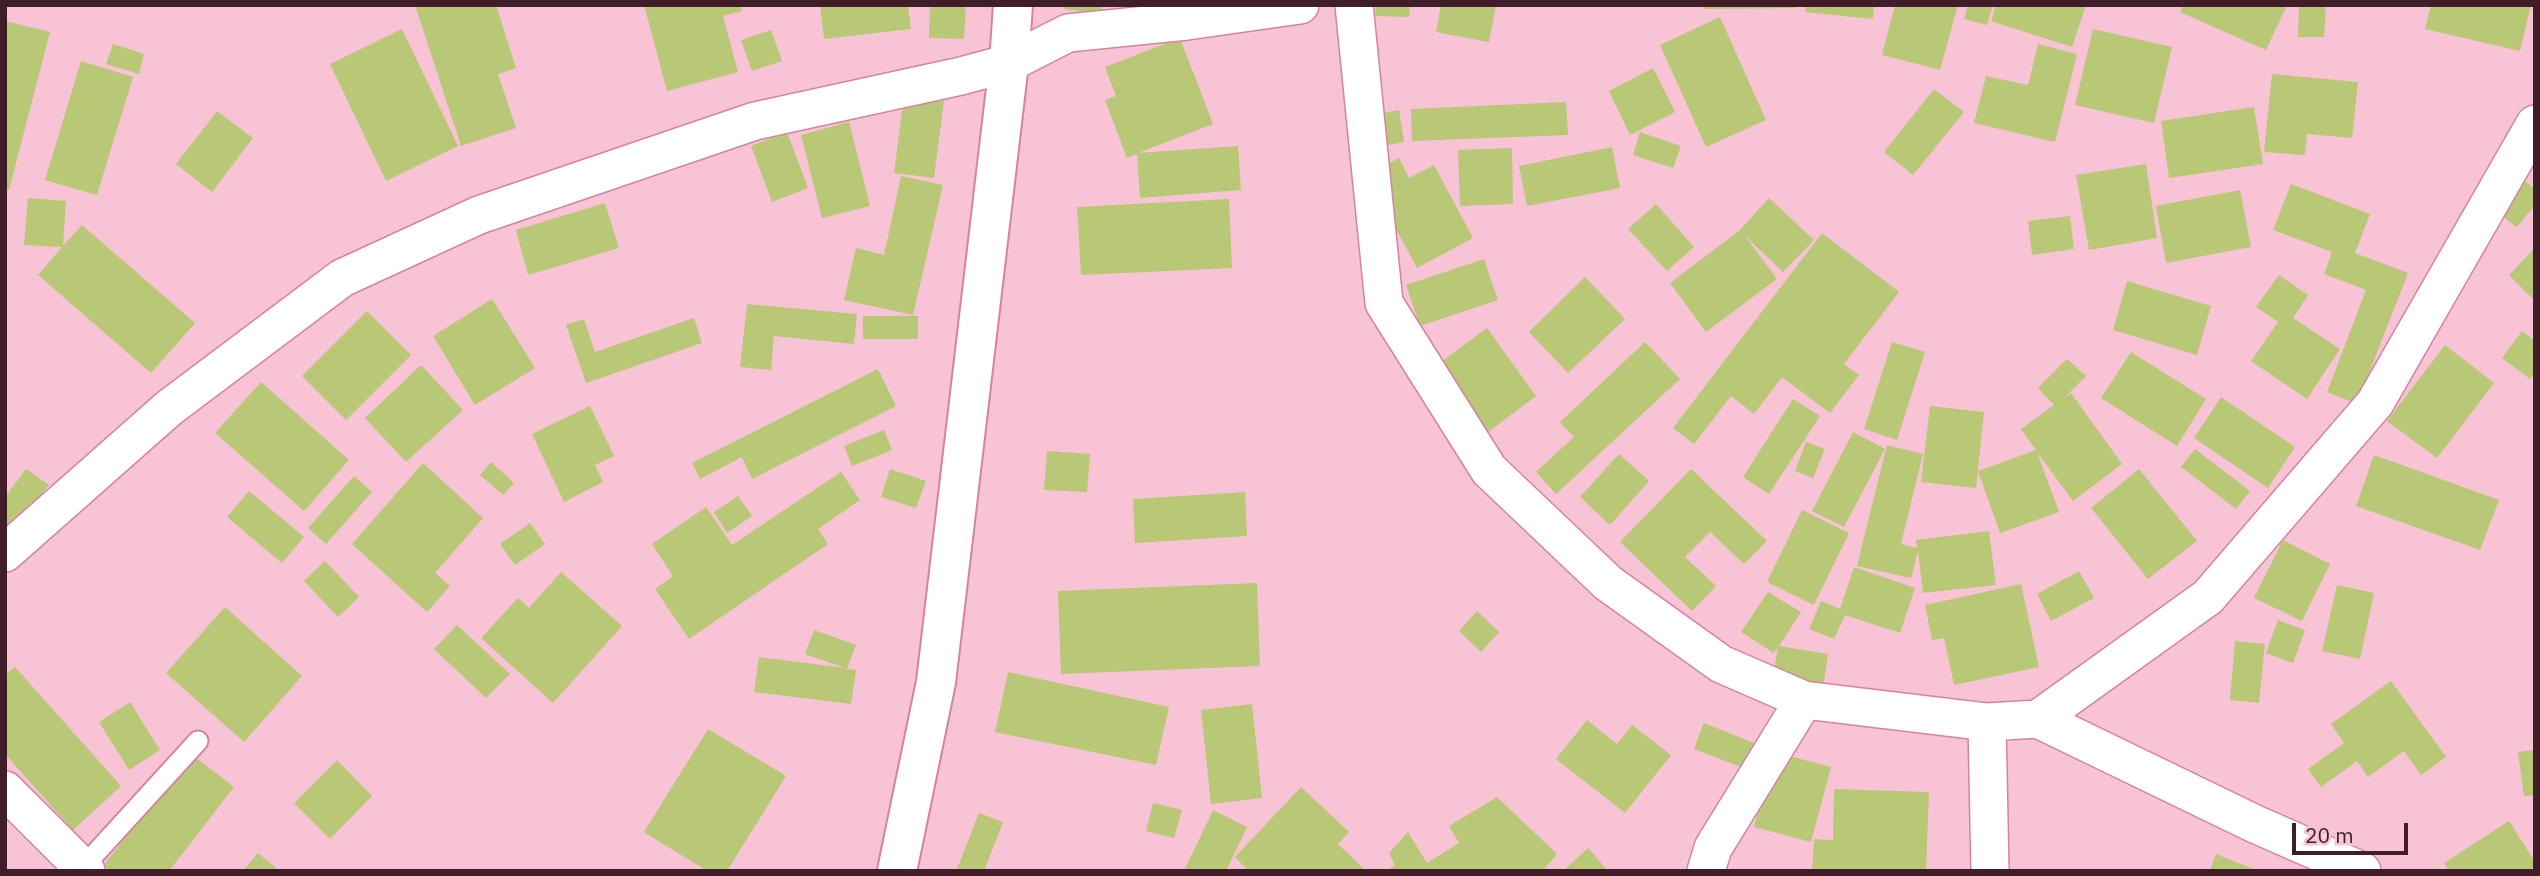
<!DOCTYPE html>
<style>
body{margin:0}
#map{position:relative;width:2540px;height:876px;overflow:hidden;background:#f8c3d4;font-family:"IBM Plex Sans",sans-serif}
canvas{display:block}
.frame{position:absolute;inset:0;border:7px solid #3f1e2a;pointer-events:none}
.scale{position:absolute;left:2292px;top:823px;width:116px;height:32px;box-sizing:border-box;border:4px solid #3f1e2a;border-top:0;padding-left:9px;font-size:21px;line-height:24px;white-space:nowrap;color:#3f1e2a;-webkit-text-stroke:5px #f8c3d4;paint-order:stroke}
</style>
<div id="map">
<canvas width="2540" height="876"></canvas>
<div class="frame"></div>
<div class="scale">20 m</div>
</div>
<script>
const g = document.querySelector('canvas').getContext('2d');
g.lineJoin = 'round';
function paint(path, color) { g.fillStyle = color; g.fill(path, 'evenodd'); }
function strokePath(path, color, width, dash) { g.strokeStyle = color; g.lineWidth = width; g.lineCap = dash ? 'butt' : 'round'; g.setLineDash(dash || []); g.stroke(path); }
paint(new Path2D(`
 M 415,5 L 496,5 L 516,68 L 498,74 L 516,128 L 461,146 Z
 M 644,5 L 740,5 L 742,11 L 723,16 L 738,72 L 667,91 Z
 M 820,5 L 908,5 L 911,29 L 824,39 Z
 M 930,5 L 966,5 L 964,39 L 929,38 Z
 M 1064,5 L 1102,5 L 1101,14 L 1064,9 Z
 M 1376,5 L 1410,5 L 1409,17 L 1375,16 Z
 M 1441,5 L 1496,5 L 1489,42 L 1436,32 Z
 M 1703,5 L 1795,5 L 1795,8 L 1703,9 Z
 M 1806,5 L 1874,5 L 1873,19 L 1805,12 Z
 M 1895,5 L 1958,5 L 1940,70 L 1882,55 Z
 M 1968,5 L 1993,5 L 1987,25 L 1964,19 Z
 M 1996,5 L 2086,5 L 2072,47 L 1991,21 Z
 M 2183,5 L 2287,5 L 2266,50 L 2180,12 Z
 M 2299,5 L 2326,5 L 2324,37 L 2298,37 Z
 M 2431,5 L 2531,5 L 2520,51 L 2425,29 Z
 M 1720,17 L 1766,120 L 1706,147 L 1660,45 Z
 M 5,21 L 50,32 L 9,190 L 5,189 Z
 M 402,29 L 458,146 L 386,181 L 330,64 Z
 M 2093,29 L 2172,47 L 2154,123 L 2075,105 Z
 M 771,30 L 782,61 L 752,71 L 741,40 Z
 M 1180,38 L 1213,124 L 1138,153 L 1238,146 L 1241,190 L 1140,198 L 1137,154 L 1127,158 L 1105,100 L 1116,96 L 1105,67 Z
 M 113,44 L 144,54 L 139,74 L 106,64 Z
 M 2038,44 L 2077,54 L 2055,142 L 1974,123 L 1986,76 L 2028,85 Z
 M 81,61 L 133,77 L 97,195 L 45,180 Z
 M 1653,68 L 1675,112 L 1630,135 L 1609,91 Z
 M 2272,74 L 2358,82 L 2352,138 L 2307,134 L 2305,155 L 2264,152 Z
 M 1934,89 L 1964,112 L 1913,175 L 1884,152 Z
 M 904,96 L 944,101 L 934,178 L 894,173 Z
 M 1566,102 L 1568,135 L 1412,141 L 1411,109 Z
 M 2254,107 L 2263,164 L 2169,178 L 2161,121 Z
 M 1399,110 L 1404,142 L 1372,148 L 1366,116 Z
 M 217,111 L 253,138 L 212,192 L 176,164 Z
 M 849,122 L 870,206 L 822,218 L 801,135 Z
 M 787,132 L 808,188 L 772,202 L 751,146 Z
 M 1640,132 L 1681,146 L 1673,168 L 1633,155 Z
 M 1612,147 L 1620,188 L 1527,206 L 1519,166 Z
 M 1512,148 L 1513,204 L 1460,206 L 1458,150 Z
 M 1399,158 L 1409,178 L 1434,165 L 1473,238 L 1417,268 L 1367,175 Z
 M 2146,164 L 2157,238 L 2089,250 L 2076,175 Z
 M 901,176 L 943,185 L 913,315 L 844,300 L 856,248 L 884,255 Z
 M 2522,179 L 2535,189 L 2535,205 L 2517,227 L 2496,212 Z
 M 2291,184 L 2370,214 L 2355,253 L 2408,273 L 2357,404 L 2327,392 L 2366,290 L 2324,274 L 2332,252 L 2273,230 Z
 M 2240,190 L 2251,247 L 2166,263 L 2156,206 Z
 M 28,198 L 66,201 L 63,246 L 82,225 L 195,323 L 151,373 L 38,275 L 62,247 L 24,245 Z
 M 1769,198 L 1814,240 L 1783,272 L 1745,236 L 1777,279 L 1706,332 L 1670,283 L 1739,231 Z
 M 1229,199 L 1232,268 L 1081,275 L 1077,207 Z
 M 605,203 L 619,248 L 528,275 L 516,230 Z
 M 1656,204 L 1694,247 L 1667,271 L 1628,229 Z
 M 2070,216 L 2074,249 L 2032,255 L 2028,221 Z
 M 1822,233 L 1899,292 L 1844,364 L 1859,375 L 1830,413 L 1782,377 L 1754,414 L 1731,396 L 1694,444 L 1673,428 Z
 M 2535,248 L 2535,301 L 2509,275 Z
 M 1484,259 L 1498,300 L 1420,326 L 1406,285 Z
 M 2279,275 L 2308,295 L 2293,318 L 2340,349 L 2307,399 L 2251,361 L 2278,322 L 2256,307 Z
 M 1585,277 L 1625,319 L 1568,373 L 1529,332 Z
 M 2127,281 L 2211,306 L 2197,355 L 2113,330 Z
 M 492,299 L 535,368 L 475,405 L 433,336 Z
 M 747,304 L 857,314 L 854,344 L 774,336 L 771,370 L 740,367 Z
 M 367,311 L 411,355 L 346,420 L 302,376 Z
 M 863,316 L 918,316 L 918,339 L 863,339 Z
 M 694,318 L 702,343 L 586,383 L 566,325 L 584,319 L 595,352 Z
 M 1487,328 L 1536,396 L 1484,435 L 1434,367 Z
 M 2522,331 L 2535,341 L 2535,373 L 2530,379 L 2502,358 Z
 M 1645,342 L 1680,379 L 1556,494 L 1536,472 L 1574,437 L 1560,422 Z
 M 1892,342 L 1925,352 L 1897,440 L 1864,429 Z
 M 2445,345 L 2494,383 L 2437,458 L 2387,421 Z
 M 2131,352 L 2206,399 L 2177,446 L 2101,398 Z
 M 2067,359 L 2086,376 L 2064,398 L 2071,393 L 2122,464 L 2073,501 L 2037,452 L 2059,512 L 2000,533 L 1978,471 L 2036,450 L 2021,429 L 2054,405 L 2038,388 Z
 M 421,365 L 463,410 L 406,462 L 365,418 Z
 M 878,369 L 896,406 L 752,479 L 742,457 L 700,479 L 692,463 Z
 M 261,382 L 349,460 L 304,511 L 215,433 Z
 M 2221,397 L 2295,447 L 2268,488 L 2194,438 Z
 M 1793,399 L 1820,416 L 1769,494 L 1743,477 Z
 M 590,406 L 614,456 L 595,465 L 603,482 L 564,502 L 532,434 Z
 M 1930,406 L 1984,412 L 1976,488 L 1921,482 Z
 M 884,430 L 892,450 L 852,466 L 844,446 Z
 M 1853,432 L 1885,449 L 1844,527 L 1812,511 Z
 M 1806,442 L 1825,449 L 1813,478 L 1795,471 Z
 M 1887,445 L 1923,454 L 1901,544 L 1917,548 L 1916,540 L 1989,531 L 1996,585 L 1923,593 L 1918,551 L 1911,578 L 1857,566 Z
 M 2195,449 L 2250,491 L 2236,509 L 2181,467 Z
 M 1047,451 L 1090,454 L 1087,492 L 1044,490 Z
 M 1619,454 L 1649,481 L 1610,525 L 1580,497 Z
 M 2374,455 L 2499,500 L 2480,550 L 2356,506 Z
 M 491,462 L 514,483 L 503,495 L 480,475 Z
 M 423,463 L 483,518 L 435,573 L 450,586 L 427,612 L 352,544 Z
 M 26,469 L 49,485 L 5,544 L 5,497 Z
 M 890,469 L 926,481 L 916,508 L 881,497 Z
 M 1691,469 L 1767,541 L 1744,564 L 1710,532 L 1685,557 L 1716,586 L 1692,611 L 1620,542 Z
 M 2139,469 L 2197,541 L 2148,579 L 2091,508 Z
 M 841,472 L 860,500 L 818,529 L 828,544 L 689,639 L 655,589 L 673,576 L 652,544 L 706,507 L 732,545 Z
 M 354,476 L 372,492 L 326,544 L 308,528 Z
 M 249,491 L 304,537 L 282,563 L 227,517 Z
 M 1245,492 L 1247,536 L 1135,543 L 1133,499 Z
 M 738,496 L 752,516 L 727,533 L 714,512 Z
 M 1802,510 L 1849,533 L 1814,605 L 1767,582 Z
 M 530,523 L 545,544 L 515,565 L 500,544 Z
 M 2283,540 L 2330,564 L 2302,621 L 2254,598 Z
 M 325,561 L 359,597 L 338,617 L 304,581 Z
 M 1854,567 L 1915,588 L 1900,633 L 1845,615 L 1834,639 L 1809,629 L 1821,601 L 1840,609 Z
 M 2079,571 L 2094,598 L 2051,621 L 2037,594 Z
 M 561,572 L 622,626 L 553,703 L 481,638 L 518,598 L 529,608 Z
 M 1257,583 L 1260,666 L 1061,674 L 1058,591 Z
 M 2021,584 L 2039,667 L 1954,685 L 1944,638 L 1932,640 L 1925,605 Z
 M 2337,585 L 2374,593 L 2360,659 L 2322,651 Z
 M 1768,592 L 1801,612 L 1779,646 L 1828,654 L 1823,688 L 1773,679 L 1778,646 L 1774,653 L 1741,632 Z
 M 225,607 L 302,676 L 244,742 L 166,673 Z
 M 1477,611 L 1499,632 L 1481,652 L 1459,631 Z
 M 2278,620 L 2305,630 L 2293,663 L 2266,653 Z
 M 457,625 L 510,674 L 486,698 L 434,649 Z
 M 814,630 L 856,645 L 847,669 L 856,670 L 851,704 L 754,692 L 759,657 L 845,668 L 805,654 Z
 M 2235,641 L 2265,644 L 2259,703 L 2230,700 Z
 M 15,667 L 121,786 L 73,830 L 5,754 L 5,675 Z
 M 1008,672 L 1169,707 L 1156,765 L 995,732 Z
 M 2391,681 L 2446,757 L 2421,775 L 2404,751 L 2368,777 L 2357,761 L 2321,787 L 2308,769 L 2344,743 L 2331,724 Z
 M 130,702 L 160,750 L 129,770 L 99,722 Z
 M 1252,704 L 1262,798 L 1211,804 L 1201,710 Z
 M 1587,720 L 1617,744 L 1632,725 L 1671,755 L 1625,813 L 1556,759 Z
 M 1704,723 L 1759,745 L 1749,770 L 1694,749 Z
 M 708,729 L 786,776 L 727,871 L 707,871 L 644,832 Z
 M 2535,750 L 2535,795 L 2524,796 L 2518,752 Z
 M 1774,752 L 1831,767 L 1811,842 L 1754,827 Z
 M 190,753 L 234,787 L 169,871 L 110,871 L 104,865 Z
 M 337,760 L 372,796 L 330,839 L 294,803 Z
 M 1301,787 L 1349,832 L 1338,844 L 1366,871 L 1249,871 L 1235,857 Z
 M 1834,789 L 1929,792 L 1926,871 L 1812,871 L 1814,839 L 1833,840 Z
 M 1497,797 L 1557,854 L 1544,869 L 1540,871 L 1385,871 L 1395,865 L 1389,853 L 1408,832 L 1427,863 L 1459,843 L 1449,826 Z
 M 1153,803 L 1182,810 L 1174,838 L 1146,831 Z
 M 1213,810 L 1247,827 L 1226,871 L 1184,871 Z
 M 979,813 L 1003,822 L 984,871 L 963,871 L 957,869 Z
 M 2509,821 L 2535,862 L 2535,866 L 2528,871 L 2449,871 L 2444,863 Z
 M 1588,848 L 1608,871 L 1563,871 Z
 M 258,853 L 280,871 L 243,871 Z
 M 2216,854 L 2258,871 L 2210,871 Z`), '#b9c876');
const service = new Path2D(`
 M 83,867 L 198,741`);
const minor = new Path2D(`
 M 1354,5 L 1384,303 L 1489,470 L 1608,583 L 1721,664 L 1804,700 L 1987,722 L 2038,719 L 2208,597 L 2375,403 L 2535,124
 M 5,553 L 169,408 L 342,278 L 479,215 L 755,121 L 961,76 L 1009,63 L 1068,33 L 1187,21 L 1300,5
 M 2038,719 L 2255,824 L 2362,871
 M 1987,722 L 1990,871
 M 5,790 L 86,871
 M 1706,871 L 1713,848 L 1804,700`);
const secondary = new Path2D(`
 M 897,871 L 936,682 L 1009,63 L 1013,5`);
strokePath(service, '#d683a0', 23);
strokePath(minor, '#d683a0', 40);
strokePath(secondary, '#d683a0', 42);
strokePath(service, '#fff', 19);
strokePath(minor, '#fff', 37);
strokePath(secondary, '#fff', 38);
</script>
